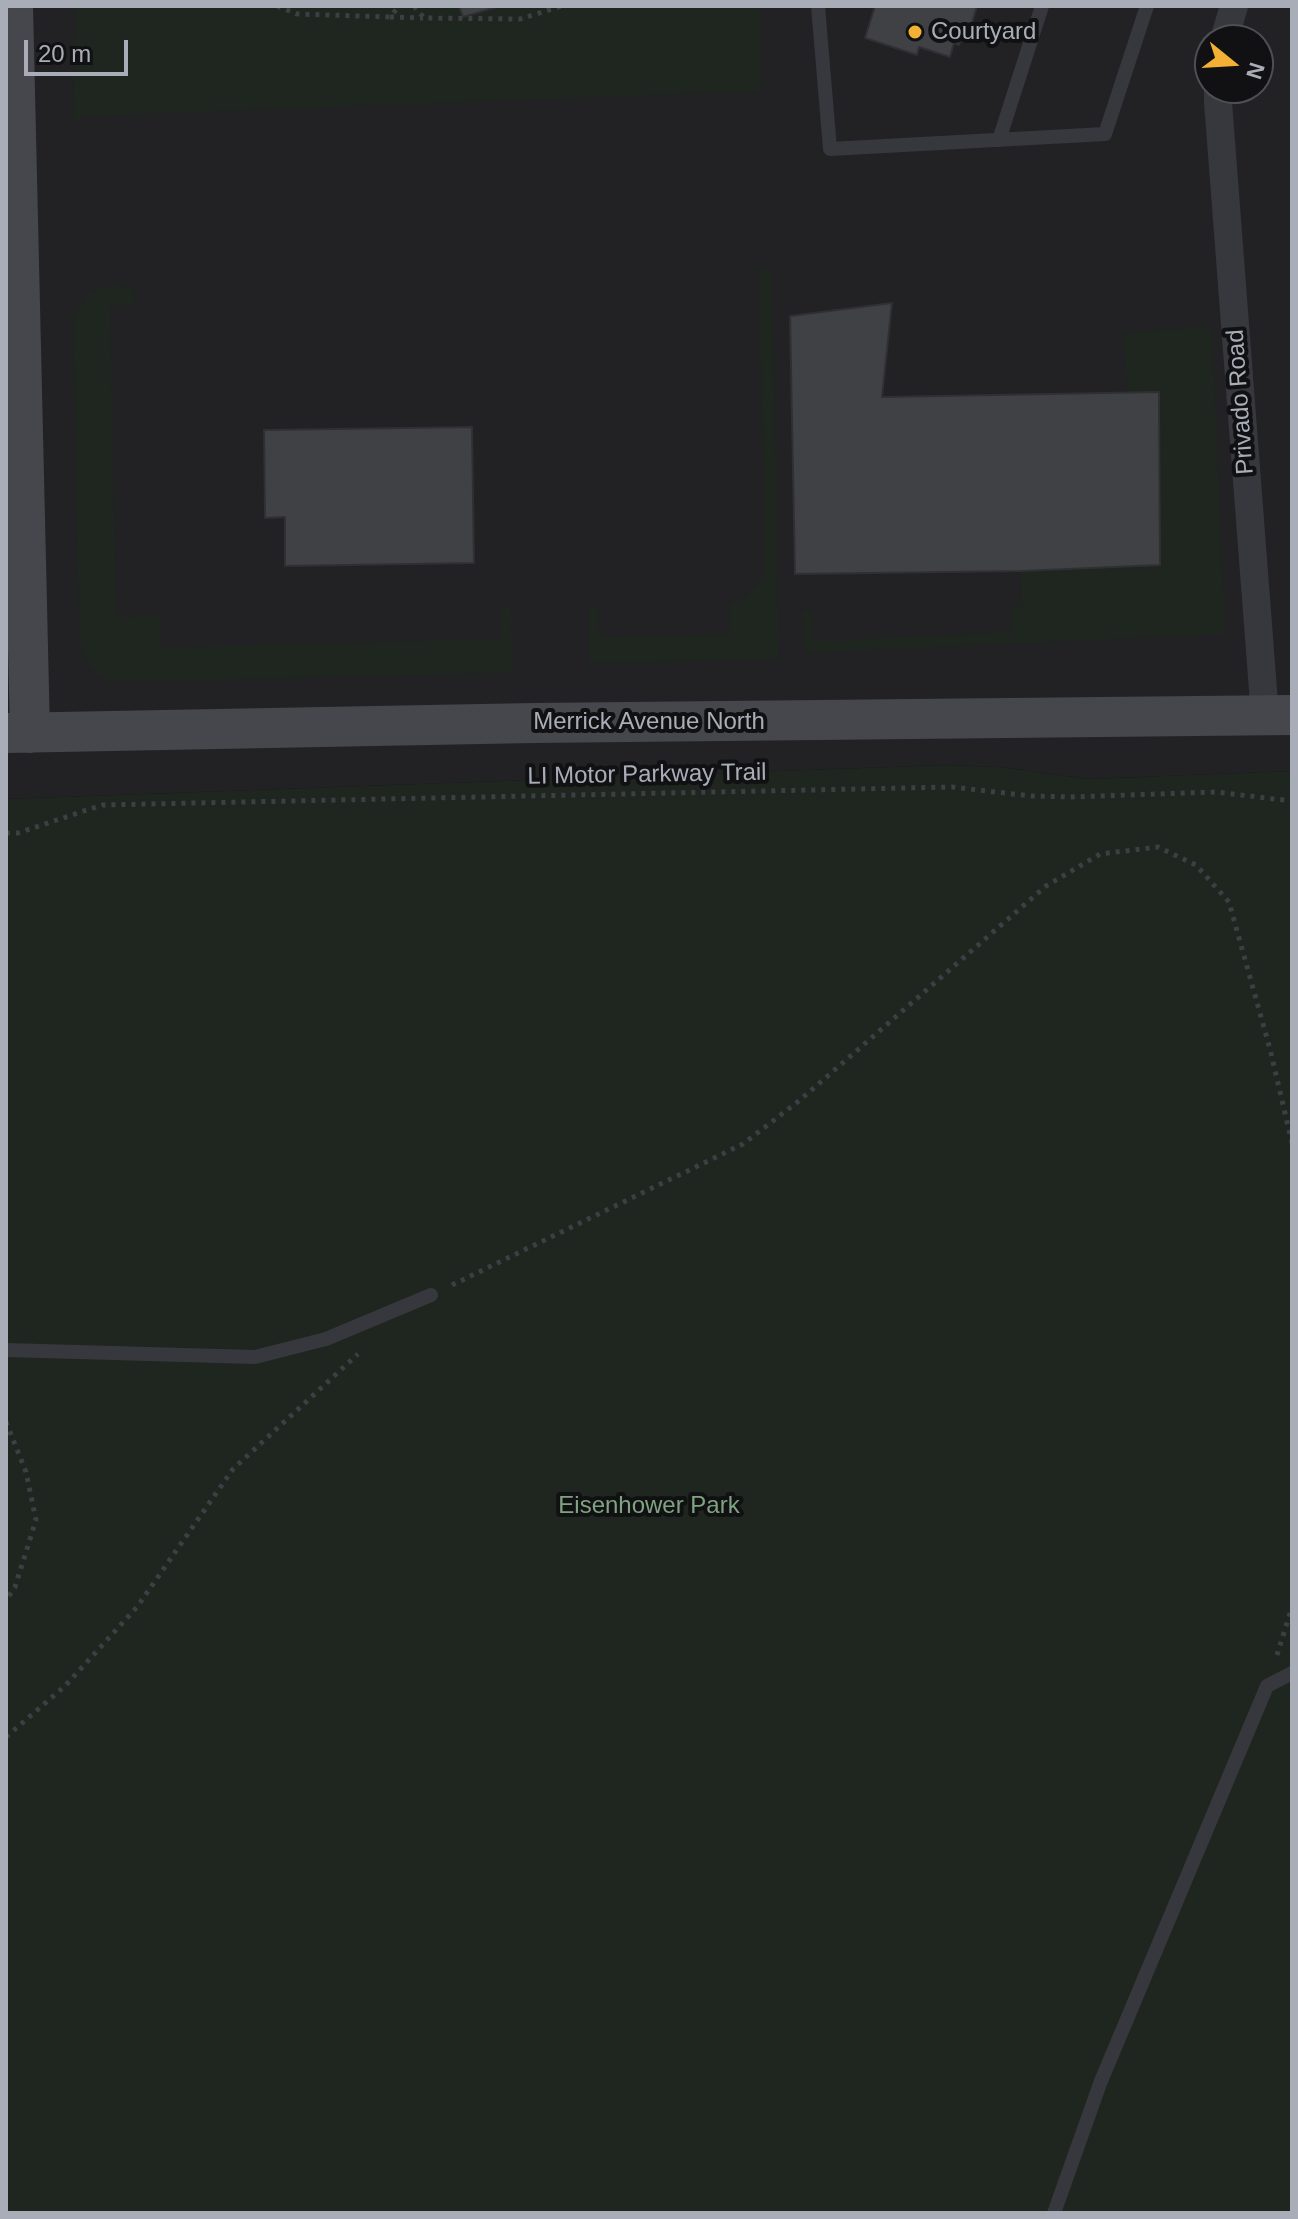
<!DOCTYPE html>
<style>
body{margin:0}
#map{position:relative;width:1298px;height:2219px;overflow:hidden;background:#161618;font-family:Helvetica,sans-serif}
canvas{display:block}
.frame{position:absolute;inset:0;border:8px solid #a8adb8;pointer-events:none}
.north{position:absolute;left:1194px;top:24px;width:80px;height:80px;box-sizing:border-box;background:#111113;border:2px solid #4d4f55;border-radius:50%;rotate:108deg;font-size:22px;font-weight:700;line-height:32px;text-align:center;color:#a8adb8}
.north::after{content:'';display:block;margin:auto;width:28px;height:36px;background:#f2b134;clip-path:polygon(50% 0,100% 100%,50% 72%,0 100%)}
.scale{position:absolute;left:24px;top:40px;width:104px;height:36px;box-sizing:border-box;border:4px solid #a8adb8;border-top:0;padding-left:10px;font-size:24px;line-height:28px;white-space:nowrap;color:#a8adb8;-webkit-text-stroke:6px #111113;paint-order:stroke}
</style>
<div id="map">
<canvas width="1298" height="2219"></canvas>
<div class="frame"></div>
<div class="north">N</div>
<div class="scale">20 m</div>
</div>
<script>
const g = document.querySelector('canvas').getContext('2d');
g.lineJoin = 'round';
function paint(path, color) { g.fillStyle = color; g.fill(path, 'evenodd'); }
function strokePath(path, color, width, dash) { g.strokeStyle = color; g.lineWidth = width; g.lineCap = dash ? 'butt' : 'round'; g.setLineDash(dash || []); g.stroke(path); }
function drawText(font, color, halo, rows, align = 'center') {
  g.font = font + ' Helvetica,sans-serif'; g.lineWidth = 8; g.setLineDash([]); g.textBaseline = 'middle'; g.strokeStyle = halo; g.fillStyle = color; for (const [text, x, y, turn = 0] of rows) {
    g.save(); g.translate(x, y); g.rotate((+turn || 0) * Math.PI / 180); g.textAlign = isNaN(turn) ? turn : align; if (halo) g.strokeText(text, 0, 0); g.fillText(text, 0, 0); g.restore();
  }
}
paint(new Path2D(`
 M 6,6 L 1292,6 L 1292,771 L 1088,779 L 1001,767 L 945,765 L 6,799 ZM 1210,40 L 1258,40 L 1258,88 L 1210,88 Z`), '#222225');
paint(new Path2D(`
 M 76,6 L 760,6 L 762,91 L 91,116 L 73,121 Z
 M 759,268 L 772,268 L 779,660 L 589,663 L 589,607 L 598,606 L 599,637 L 730,634 L 730,606 L 732,603 L 747,596 L 765,574 Z
 M 110,285 L 131,287 L 134,291 L 135,305 L 110,306 L 116,617 L 160,616 L 161,647 L 502,639 L 502,607 L 511,607 L 512,673 L 109,682 L 89,666 L 79,642 L 73,318 C 81,300 91,290 110,285 Z
 M 1212,327 L 1225,634 L 804,653 L 802,611 L 811,610 L 813,641 L 1011,632 L 1011,606 L 1022,605 L 1021,571 L 1127,395 L 1124,332 Z
 M 945,765 L 1001,767 L 1088,779 L 1292,771 L 1292,2213 L 6,2213 L 6,799 Z`), '#1e261f');
const building = new Path2D(`
 M 459,6 L 500,6 L 463,17 Z
 M 875,6 L 977,6 L 971,26 L 965,25 L 959,45 L 954,43 L 950,57 L 919,47 L 917,55 L 865,38 Z
 M 892,303 L 882,397 L 1159,392 L 1160,565 L 1021,571 L 795,574 L 790,316 Z
 M 472,427 L 474,563 L 285,566 L 285,517 L 265,518 L 264,430 Z`);
paint(building, '#404145');
strokePath(building, '#303034', 2);
strokePath(new Path2D(`
 M 277,6 L 297,14 L 390,17 L 399,6
 M 414,6 L 424,18 L 520,19 L 562,6
 M 390,17 L 423,18
 M 6,833 L 18,833 L 102,805 L 952,787 L 1031,796 L 1070,797 L 1216,792 L 1292,801
 M 452,1285 L 743,1144 L 800,1100 L 1046,886 L 1100,854 L 1158,847 L 1196,865 L 1229,902 L 1270,1049 L 1292,1143
 M 6,1422 L 26,1472 L 36,1520 L 15,1587 L 6,1600
 M 1277,1655 L 1292,1607
 M 6,1737 L 65,1686 L 137,1607 L 233,1469 L 358,1354`), '#3d3f44', 5, [4, 6]);
strokePath(new Path2D(`
 M 818,6 L 830,149 L 1105,134 L 1147,6
 M 999,140 L 1042,6
 M 6,1350 L 255,1357 L 326,1339 L 431,1295
 M 1054,2213 L 1101,2081 L 1267,1686 L 1292,1673`), '#37383d', 14);
strokePath(new Path2D(`
 M 1224,40 L 1234,6
 M 1218,88 L 1218,102 L 1265,716`), '#37383d', 28);
strokePath(new Path2D(`
 M 13,6 L 30,733
 M 6,733 L 534,723 L 1292,715`), '#45474d', 40);
for (const [x, y, r, color] of [
 [915,32,8,"#f2b134"]
]) { const dot = new Path2D(); dot.arc(x, y, r, 0, 2 * Math.PI); g.fillStyle = color; g.fill(dot); strokePath(dot, '#111113', 3); }
drawText('24px', '#a8adb8', '#111113', [
 ["Courtyard",931,32]
], 'left');
drawText('24px', '#a8adb8', '#111113', [
 ["Privado Road",1241,402,-94],
 ["Merrick Avenue North",649,722],
 ["LI Motor Parkway Trail",647,775,-1]
]);
drawText('24px', '#7fa381', '#111113', [
 ["Eisenhower Park",649,1506]
]);
</script>
